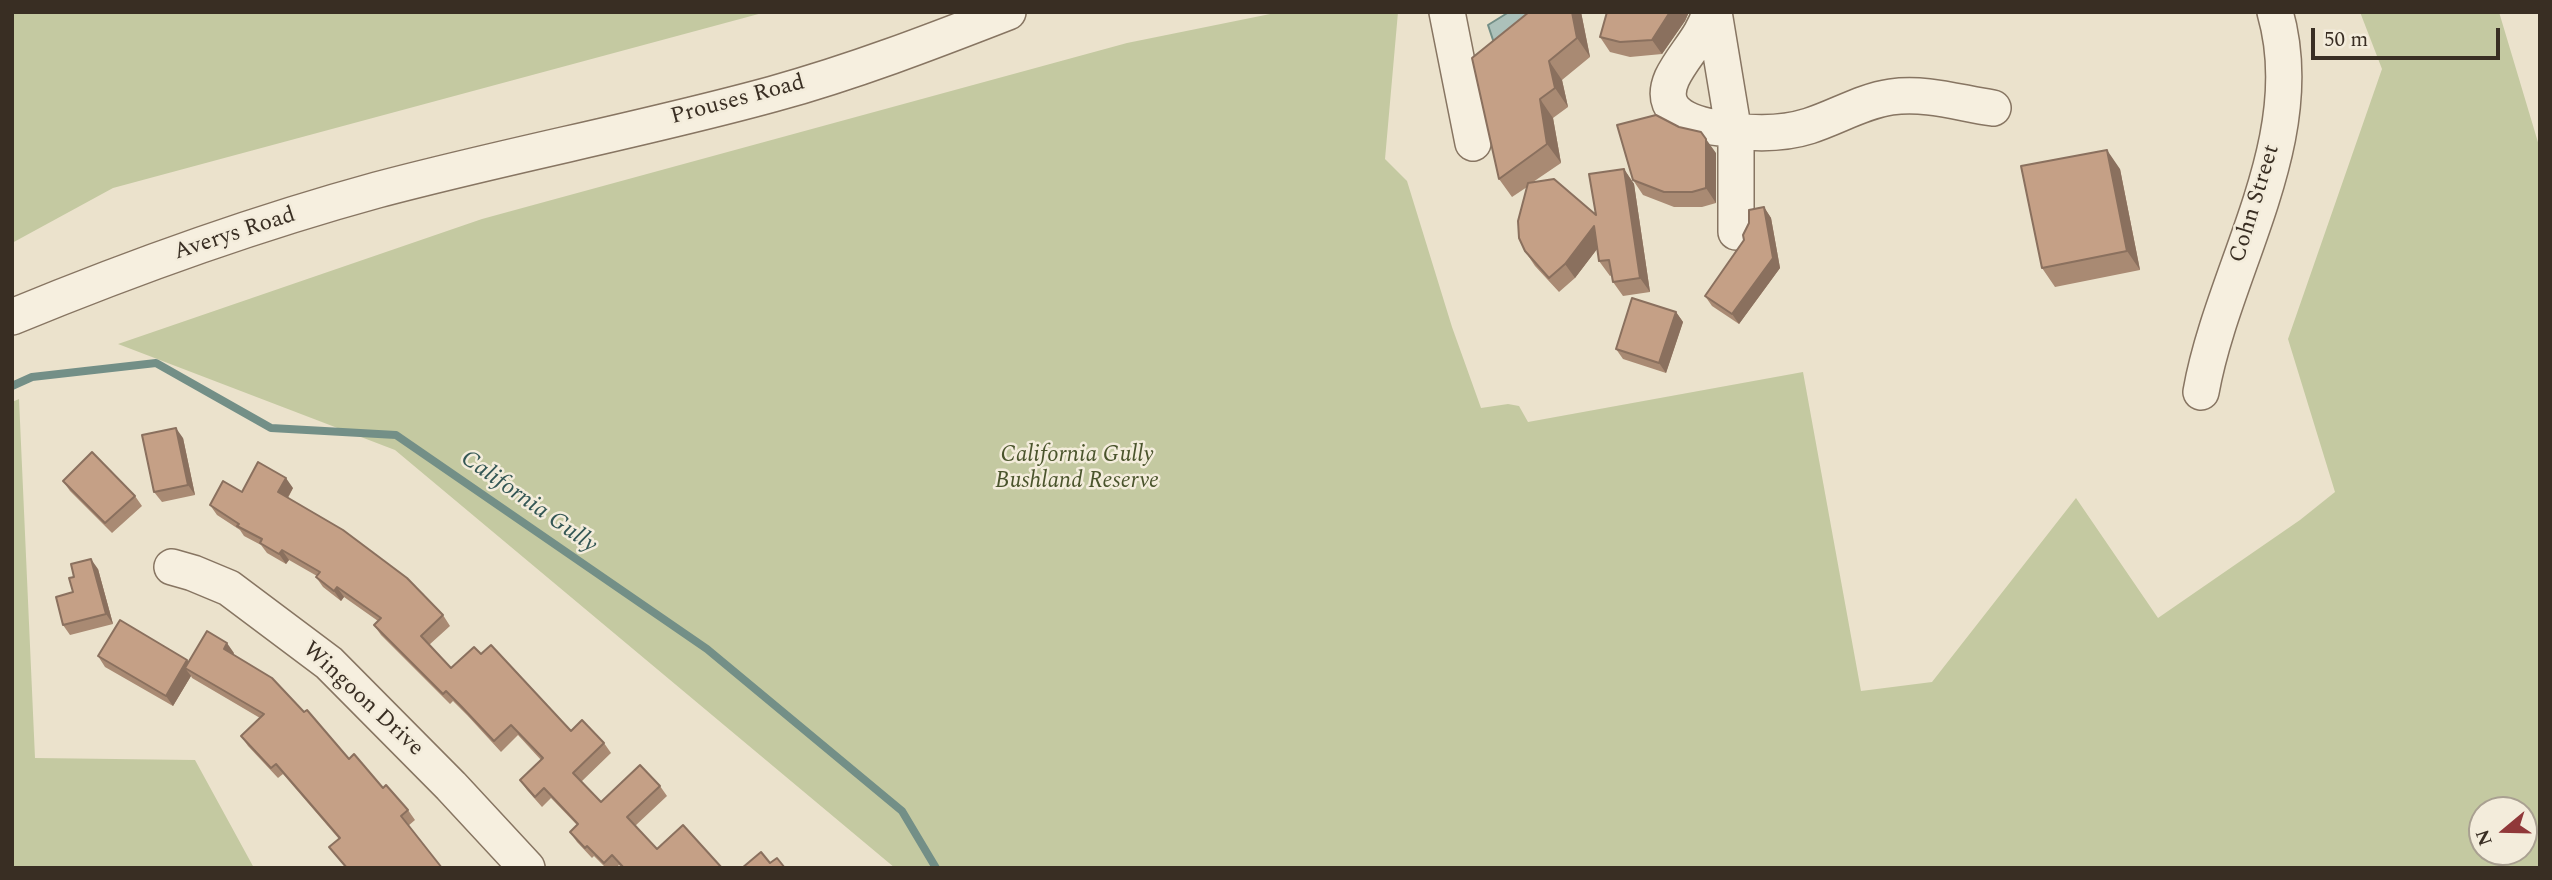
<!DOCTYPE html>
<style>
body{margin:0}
#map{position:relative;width:2552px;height:880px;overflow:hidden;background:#ebe2cc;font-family:Spectral,serif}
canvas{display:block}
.frame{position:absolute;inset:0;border:14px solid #392e23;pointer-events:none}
.north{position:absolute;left:2468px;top:796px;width:70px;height:70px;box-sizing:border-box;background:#f3ecdb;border:2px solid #a9a091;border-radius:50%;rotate:251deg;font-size:19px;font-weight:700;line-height:28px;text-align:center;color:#392e23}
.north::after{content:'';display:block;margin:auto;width:24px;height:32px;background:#903839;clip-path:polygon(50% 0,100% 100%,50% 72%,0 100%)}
.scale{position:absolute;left:2311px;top:28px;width:189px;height:32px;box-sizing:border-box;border:4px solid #392e23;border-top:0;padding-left:9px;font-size:21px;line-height:24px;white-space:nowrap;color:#392e23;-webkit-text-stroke:5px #f3ecdb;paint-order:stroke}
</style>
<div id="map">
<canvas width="2552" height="880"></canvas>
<div class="frame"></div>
<div class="north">N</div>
<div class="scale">50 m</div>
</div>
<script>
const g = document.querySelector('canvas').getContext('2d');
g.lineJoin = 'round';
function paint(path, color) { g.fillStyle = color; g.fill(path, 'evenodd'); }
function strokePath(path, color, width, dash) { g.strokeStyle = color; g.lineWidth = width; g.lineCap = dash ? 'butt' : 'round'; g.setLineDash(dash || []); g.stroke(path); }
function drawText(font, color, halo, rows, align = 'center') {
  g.font = font + ' Spectral,serif'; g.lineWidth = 5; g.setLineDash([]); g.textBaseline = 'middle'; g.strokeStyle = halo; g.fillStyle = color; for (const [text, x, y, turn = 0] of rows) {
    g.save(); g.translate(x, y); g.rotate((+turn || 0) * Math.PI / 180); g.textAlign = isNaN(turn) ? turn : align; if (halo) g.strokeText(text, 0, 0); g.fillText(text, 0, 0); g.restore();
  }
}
paint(new Path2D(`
 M 12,12 L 766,12 L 113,188 L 12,243 Z
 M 1280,12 L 1398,12 L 1385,159 L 1407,181 L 1452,327 L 1481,408 L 1508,404 L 1519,406 L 1528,422 L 1803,372 L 1861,691 L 1932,682 L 2076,498 L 2158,618 L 2300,520 L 2335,492 L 2288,339 L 2382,69 L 2360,12 L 2499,12 L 2540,149 L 2540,868 L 895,868 L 395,450 L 118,344 L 482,219 L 1127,43 ZM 2524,810 L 2524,852 L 2482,852 L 2482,810 Z
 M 19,399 L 35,758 L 195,760 L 254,868 L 12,868 L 12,402 Z`), '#c4c9a1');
const water = new Path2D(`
 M 1509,12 L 1552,12 L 1498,45 L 1493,40 L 1488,25 Z`);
paint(water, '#acc1ba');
strokePath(water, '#738f87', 2);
strokePath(new Path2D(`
 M 12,386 L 32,377 L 156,363 L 271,428 L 396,435 L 707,649 L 902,811 L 936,868`), '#738f87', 8);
const minor = new Path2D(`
 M 1447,12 L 1473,143
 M 1710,12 C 1703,38 1683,55 1672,78 C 1654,119 1705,128 1734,129
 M 1714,12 L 1736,145 L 1736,232
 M 1734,131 C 1760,134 1784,134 1809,126 C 1837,117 1863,101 1891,97 C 1926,92 1959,103 1993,108
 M 12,317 C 131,268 253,224 377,190 C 508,155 642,130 773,94 C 853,72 931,42 1008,12
 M 2201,392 C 2223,268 2312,140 2275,12
 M 172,567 L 193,573 L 229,588 L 329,663 L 451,786 L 527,868`);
strokePath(minor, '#877562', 38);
strokePath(minor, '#f6efdf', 35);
paint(new Path2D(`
 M 1529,12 L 1581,12 L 1590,57 L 1562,80 L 1568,107 L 1553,118 L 1561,163 L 1533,182 L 1596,215 L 1624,169 L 1634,184 L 1650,292 L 1623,296 L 1613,282 L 1612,275 L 1610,276 L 1599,261 L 1597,249 L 1575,278 L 1559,292 L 1535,266 L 1525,251 L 1527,187 L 1512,197 L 1499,179 Z
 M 1607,12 L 1689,12 L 1685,21 L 1662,54 L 1630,57 L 1610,52 L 1600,37 Z
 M 1716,153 L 1716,203 L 1702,207 L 1674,207 L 1643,195 L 1633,180 Z
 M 2120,169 L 2140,270 L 2055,287 L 2042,268 Z
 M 1764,207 L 1771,218 L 1780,268 L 1739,324 L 1712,306 L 1705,296 L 1744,240 Z
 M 1676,312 L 1683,322 L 1666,373 L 1623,359 L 1616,349 Z
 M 183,438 L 195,495 L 162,502 L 154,492 Z
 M 63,481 L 135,496 L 142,506 L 112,533 L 70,491 Z
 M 293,488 L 288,498 L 443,615 L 450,626 L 429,645 L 451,668 L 481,654 L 571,731 L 604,743 L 611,753 L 581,782 L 601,802 L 660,786 L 667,796 L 635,826 L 657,849 L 722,868 L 622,868 L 619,865 L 616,868 L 606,868 L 594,856 L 592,858 L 577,842 L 570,832 L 577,825 L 551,798 L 542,807 L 527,790 L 520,780 L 541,760 L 518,735 L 501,752 L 467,715 L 453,701 L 450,704 L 381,635 L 374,625 L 378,621 L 344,597 L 341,601 L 323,587 L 316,577 L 317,576 L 289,560 L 286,564 L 267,553 L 261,545 L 244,536 L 240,530 L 217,515 L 210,505 L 242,492 Z
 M 98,569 L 113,624 L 70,635 L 63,625 L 73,592 Z
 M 234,653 L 233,655 L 304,712 L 349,759 L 383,788 L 408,810 L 415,820 L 408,826 L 442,868 L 346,868 L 329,847 L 339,839 L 283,774 L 278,778 L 248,746 L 241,736 L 260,718 L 192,678 L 191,676 L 173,706 L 105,667 L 98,656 L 187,660 L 189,662 Z`), '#a98a73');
paint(new Path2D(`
 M 1572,12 L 1581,12 L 1590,57 L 1577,38 Z
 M 1670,12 L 1689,12 L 1685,21 L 1662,54 L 1652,40 Z
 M 1549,61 L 1562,80 L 1568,107 L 1555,88 Z
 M 1540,99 L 1553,118 L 1561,163 L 1547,144 Z
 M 1706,139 L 1716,153 L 1716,203 L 1706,188 Z
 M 2107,150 L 2120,169 L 2140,270 L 2127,251 Z
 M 1624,169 L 1634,184 L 1650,292 L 1640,278 Z
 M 1764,207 L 1771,218 L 1780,268 L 1739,324 L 1732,314 Z
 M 1594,226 L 1604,240 L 1575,278 L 1565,264 Z
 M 1676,312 L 1683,322 L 1666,373 L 1659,363 Z
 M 176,428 L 183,438 L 195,495 L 188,485 Z
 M 286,478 L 293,488 L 285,502 L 278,492 Z
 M 282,550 L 289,560 L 286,564 L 279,554 Z
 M 91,559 L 98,569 L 113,624 L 106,614 Z
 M 337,587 L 344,597 L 341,601 L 334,591 Z
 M 227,643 L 234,653 L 231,659 L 224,649 Z
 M 187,660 L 194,670 L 185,668 L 191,676 L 173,706 L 166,696 Z`), '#8a705e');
const building = new Path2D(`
 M 1529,12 L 1572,12 L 1577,38 L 1549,61 L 1555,88 L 1540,99 L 1547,144 L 1499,179 L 1472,58 Z
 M 1607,12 L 1670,12 L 1652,40 L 1620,42 L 1600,37 Z
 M 1656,115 L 1679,127 L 1701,132 L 1706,139 L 1706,188 L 1692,192 L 1664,192 L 1633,180 L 1617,125 Z
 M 2107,150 L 2127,251 L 2042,268 L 2021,166 Z
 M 1624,169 L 1640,278 L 1613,282 L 1609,260 L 1599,261 L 1594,226 L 1565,264 L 1549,278 L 1525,251 L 1519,238 L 1518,221 L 1528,183 L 1554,179 L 1596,215 L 1589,174 Z
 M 1764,207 L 1773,258 L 1732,314 L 1705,296 L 1744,240 L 1743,235 L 1749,223 L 1749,210 Z
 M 1632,298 L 1676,312 L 1659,363 L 1616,349 Z
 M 176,428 L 188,485 L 154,492 L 142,435 Z
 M 92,452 L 135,496 L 105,523 L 63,481 Z
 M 258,462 L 286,478 L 278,492 L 343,530 L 407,578 L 443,615 L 421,636 L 451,668 L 474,647 L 481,654 L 491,645 L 571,731 L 582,720 L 604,743 L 573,773 L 601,802 L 640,765 L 660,786 L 627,817 L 657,849 L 683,825 L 722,868 L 624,868 L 612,855 L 604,863 L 587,846 L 585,848 L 570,832 L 578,824 L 544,788 L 535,797 L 520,780 L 543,758 L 511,725 L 494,741 L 460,705 L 446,691 L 443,694 L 374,625 L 381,618 L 337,587 L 334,591 L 316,577 L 320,572 L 282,550 L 279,554 L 260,543 L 262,539 L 237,526 L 239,524 L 210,505 L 223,481 L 242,492 Z
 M 91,559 L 106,614 L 63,625 L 56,597 L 73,592 L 69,578 L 74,577 L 71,564 Z
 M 120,620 L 187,660 L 166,696 L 98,656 Z
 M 207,631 L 227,643 L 224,649 L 272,678 L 304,712 L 307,710 L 349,759 L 354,754 L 383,788 L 386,785 L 408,810 L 401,816 L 442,868 L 347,868 L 329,847 L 340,838 L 276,764 L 271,768 L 241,736 L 264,714 L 185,668 Z
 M 761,852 L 770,863 L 777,858 L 785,868 L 742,868 Z`);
paint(building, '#c5a086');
strokePath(building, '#8a705e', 2);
drawText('23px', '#392e23', '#f3ecdb', [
 ["Prouses Road",738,101,-15],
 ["Cohn Street",2256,204,-73],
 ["Averys Road",235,235,-18],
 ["Wingoon Drive",362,700,43]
]);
drawText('italic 23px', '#4a542c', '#f3ecdb', [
 ["California Gully",1077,456],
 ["Bushland Reserve",1077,482]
]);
drawText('italic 24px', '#345755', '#f3ecdb', [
 ["California Gully",528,503,35]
]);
</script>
